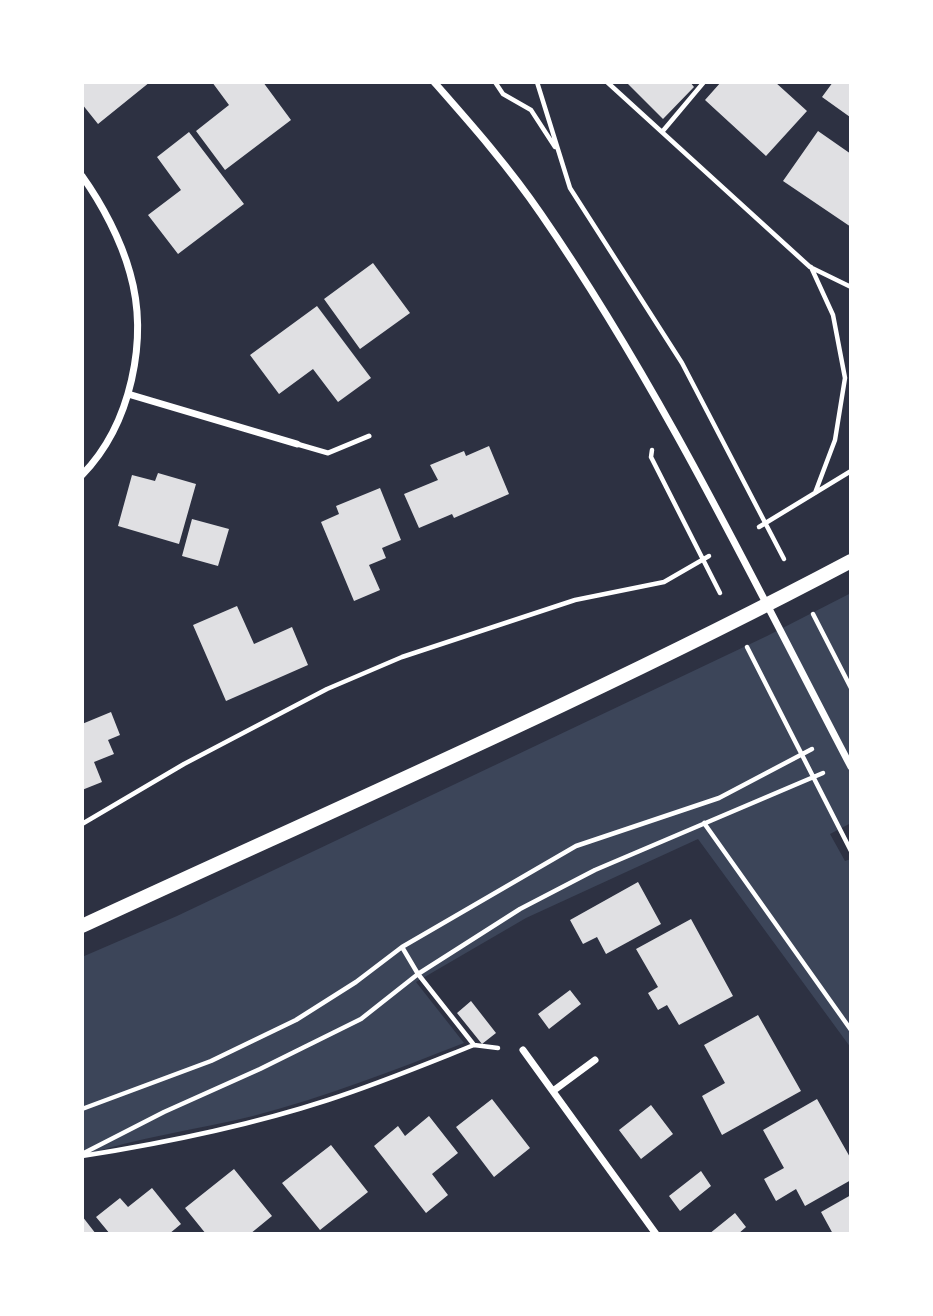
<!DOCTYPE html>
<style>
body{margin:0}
#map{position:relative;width:933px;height:1316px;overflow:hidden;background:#2d3142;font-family:"Archivo Narrow",sans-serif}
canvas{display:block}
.frame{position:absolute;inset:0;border:84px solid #fff;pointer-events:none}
</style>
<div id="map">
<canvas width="933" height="1316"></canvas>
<div class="frame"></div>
</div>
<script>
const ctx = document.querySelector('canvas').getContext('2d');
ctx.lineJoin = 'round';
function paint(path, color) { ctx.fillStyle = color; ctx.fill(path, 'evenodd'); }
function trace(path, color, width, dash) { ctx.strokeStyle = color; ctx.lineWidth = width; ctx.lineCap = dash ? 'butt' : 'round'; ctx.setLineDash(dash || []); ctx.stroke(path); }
paint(new Path2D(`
 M851,593v230l-21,11 15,27 6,-2v189l-153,-209 -172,79 -110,64 48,61c-69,27 -139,54 -211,73 -57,14 -115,21 -171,40v-199l95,-41 590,-280z`), '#3c4559');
paint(new Path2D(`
 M85,82h65l-52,42 -16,-20v-20z
 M212,82h51l28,38 -66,50 -29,-39 33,-26z
 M626,82h64l4,5 -31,32z
 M721,82h54l32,29 -41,45 -61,-56z
 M833,82h18l-1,35 -28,-20z
 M818,131l33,23v73l-68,-46z
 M189,132l55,72 -66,50 -30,-39 33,-25 -24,-33z
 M373,263l37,50 -50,36 -36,-50z
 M317,306l54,72 -33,24 -25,-33 -34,25 -29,-39z
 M489,446l20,48 -55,24 -2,-4 -33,14 -15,-34 34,-14 -8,-15 34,-14 2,5z
 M158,473l38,11 -17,60 -61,-18 14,-51 23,6z
 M380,488l21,52 -19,8 4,10 -17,7 11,25 -26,11 -33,-79 18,-8 -3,-8z
 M192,519l37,10 -11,37 -36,-10z
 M237,606l17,38 38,-17 16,38 -82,36 -33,-76z
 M111,712l9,23 -12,5 6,14 -20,8 8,20 -20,8v-66z
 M638,882l23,42 -55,30 -9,-17 -14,7 -13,-24z
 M691,919l42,77 -54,29 -12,-20 -9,5 -10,-17 10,-6 -22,-38z
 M570,990l11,14 -32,25 -11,-15z
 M471,1001l25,32 -14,11 -25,-31z
 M758,1015l43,76 -79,44 -20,-39 23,-13 -21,-38z
 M492,1099l38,49 -36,29 -38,-50z
 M817,1099l34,60v21l-46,26 -9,-17 -20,12 -12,-22 20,-11 -21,-38z
 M651,1105l22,29 -32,25 -22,-29z
 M429,1116l29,37 -26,21 16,21 -22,18 -52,-67 24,-20 7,10z
 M331,1145l37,47 -48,38 -38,-47z
 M234,1169l38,47 -22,18h-44l-21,-26z
 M701,1171l10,15 -31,25 -11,-15z
 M152,1188l29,36 -12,10h-59l-14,-17 24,-19 8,9z
 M851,1195v39h-18l-12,-22z
 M735,1213l11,14 -8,7h-29z
 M82,1216l14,18h-14z`), '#e0e0e3');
trace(new Path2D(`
 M495,82l8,12 28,16 24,37
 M537,82l33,106 112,175 102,196
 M607,82l203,185 41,20
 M662,132l42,-50
 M811,267l22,48 12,63 -10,62 -20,53
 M652,450l-1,7 69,136
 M759,527l92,-56
 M813,614l38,74
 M747,647l104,204
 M704,823l147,207
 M82,824l102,-60 143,-75 75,-32 173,-57 89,-18 45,-26
 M402,947l16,27 56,71
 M82,1109l129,-48 85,-41 60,-38 46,-35 174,-101 143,-48 93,-49
 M82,1154l82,-42 96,-43 101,-50 57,-45 102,-65 75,-39 228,-97
 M82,1156c83,-13 166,-30 246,-56 50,-16 98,-36 146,-55l24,3`), '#fff', 4.5);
trace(new Path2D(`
 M297,444l31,9 41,-17`), '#fff', 5);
trace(new Path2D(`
 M434,82c37,42 75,85 107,132 120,174 212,366 310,553
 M82,176c20,28 39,64 48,97 19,66 1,152 -48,202
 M128,394l169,50
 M523,1050l133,184
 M553,1091l42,-31`), '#fff', 7);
trace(new Path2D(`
 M82,926c257,-119 518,-232 769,-365`), '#fff', 14);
</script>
